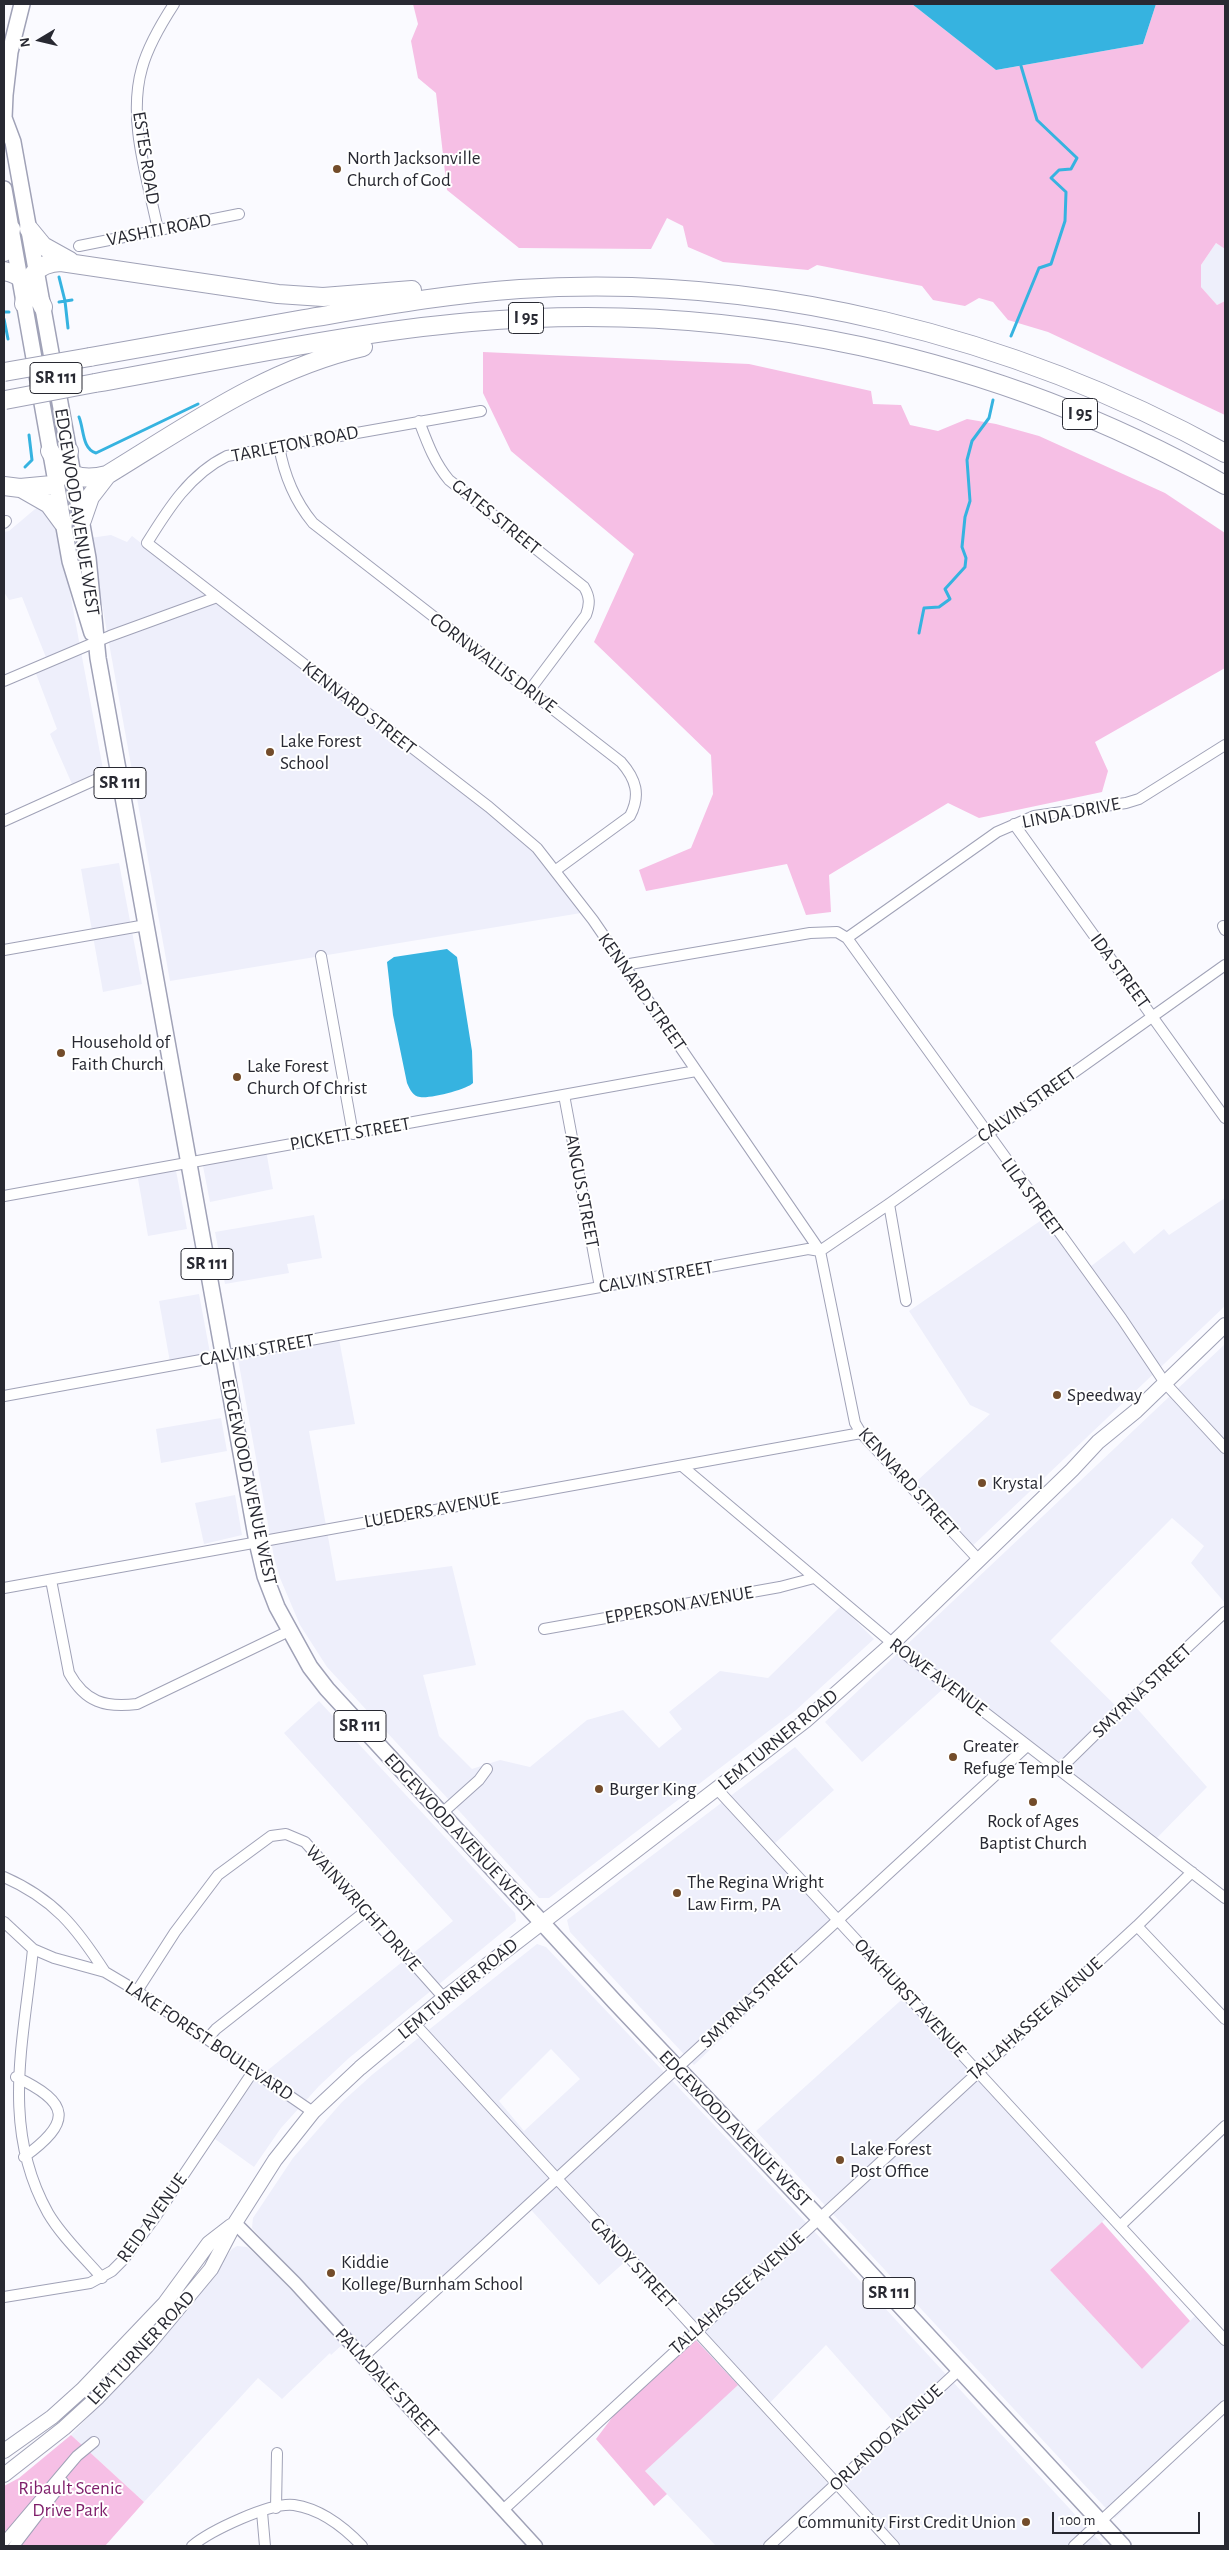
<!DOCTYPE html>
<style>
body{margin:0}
#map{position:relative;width:1229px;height:2550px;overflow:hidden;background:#fafaff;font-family:"Alegreya Sans",sans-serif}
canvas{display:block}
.frame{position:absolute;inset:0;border:5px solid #282932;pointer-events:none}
.north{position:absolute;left:15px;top:15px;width:50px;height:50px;-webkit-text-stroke:4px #fff;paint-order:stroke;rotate:261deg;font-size:14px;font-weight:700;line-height:20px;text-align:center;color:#282932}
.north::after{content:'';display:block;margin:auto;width:18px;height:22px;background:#282932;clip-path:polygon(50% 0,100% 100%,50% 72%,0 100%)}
.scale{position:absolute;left:1052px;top:2512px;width:148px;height:22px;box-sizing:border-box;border:2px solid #282932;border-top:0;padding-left:6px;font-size:15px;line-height:18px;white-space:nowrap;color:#282932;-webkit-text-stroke:4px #fff;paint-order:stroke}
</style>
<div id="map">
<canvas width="1229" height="2550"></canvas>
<div class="frame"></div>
<div class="north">N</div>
<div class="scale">100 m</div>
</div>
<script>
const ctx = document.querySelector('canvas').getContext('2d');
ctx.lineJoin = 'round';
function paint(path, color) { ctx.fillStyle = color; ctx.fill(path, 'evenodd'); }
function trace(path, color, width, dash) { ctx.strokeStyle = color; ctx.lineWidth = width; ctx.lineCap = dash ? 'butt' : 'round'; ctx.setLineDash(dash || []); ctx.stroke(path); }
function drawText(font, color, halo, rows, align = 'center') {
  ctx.font = font + ' "Alegreya Sans",sans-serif'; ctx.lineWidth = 4; ctx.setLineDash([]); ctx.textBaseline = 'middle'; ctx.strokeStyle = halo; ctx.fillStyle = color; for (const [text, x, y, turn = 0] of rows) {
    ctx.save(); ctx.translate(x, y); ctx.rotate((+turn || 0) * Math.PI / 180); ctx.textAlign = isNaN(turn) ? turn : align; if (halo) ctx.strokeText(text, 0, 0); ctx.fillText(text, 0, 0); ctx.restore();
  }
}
paint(new Path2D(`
 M1216,243l9,6v52l-8,4 -16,-18v-22z
 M41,504l17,25 45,240 -31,15 -22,-50 7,-5 -22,-58 14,-6 -27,-68 -13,3 -5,-8v-60l5,-1z
 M111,535l16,7 5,-6 373,289 29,27 47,61 -411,68 -80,-443z
 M119,863l23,121 -39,8 -22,-123z
 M265,1145l8,44 -63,13 -9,-46z
 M174,1160l13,69 -39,7 -12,-69z
 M1225,1198v108l-260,247 -58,-63 83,-76 -20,-9 -61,-94 134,-92 39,54 42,-32 10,13 30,-25 5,6z
 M314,1215l8,43 -35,6 2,9 -64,11 -10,-52z
 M199,1294l11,59 -40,9 -11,-61z
 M339,1339l16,85 -46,7 27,150 116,-15 24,99 -53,10 16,61 33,33 28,-9 30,7 57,-47 36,-10 36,38 23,-19 -13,-17 51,-41 48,7 73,-72 33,33 -79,72 -246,187h-10l-212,-231 -27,-42 -20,-47 -6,-21 -36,-198z
 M1225,1344v259l-34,-40 13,-17 -32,-28 -122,123 74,73 10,-9 73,82 -57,58 -206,-157 -82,74 -37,-40z
 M221,1418l6,33 -66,12 -5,-34z
 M235,1495l7,40 -38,9 -9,-41z
 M319,1701l196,212 1,8 -167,137 -30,28 -38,42 -27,39 -39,-28 38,-57 200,-161 -169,-188z
 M795,1747l39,43 -60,54 70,77 -150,144 -124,-133 -3,-12z
 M537,1944l9,3 268,284 290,315h-204l-57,-61 58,-55 -75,-85 -64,66 67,74 -66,61h-47l-71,-75 49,-133 -67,-78 -28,25 -75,-83 -161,148 -111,-122 1,-10 40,-60 49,-56 31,-28zM551,2049l29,30 -56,52 -25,-30z
 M909,1993l204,219 -63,58 92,99 61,-61 22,24v81l-110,105 -359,-387z
 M237,2246l10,1 18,16 78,81 -12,11 -1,-2 -48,46 -24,-21 -114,124 -73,-67 115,-123 46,-63z`), '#eeeffb');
paint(new Path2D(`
 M413,4h499l84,66 147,-26 13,-40h69v245l-9,-6 -15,22v22l16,18 8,-4v114l-177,-83 -40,-12 -15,-18 -14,-4 -14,8 -32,-6 -11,-14 -105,-21 -9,5 -85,-8 -35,-15 -5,-21 -16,-8 -16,31 -132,-1 -72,-58 -11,-97 -18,-15 -7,-37 7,-17z
 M483,352l266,12 122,27 2,13 28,1 9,20 28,6 29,-12 29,5 43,12 126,57 60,40v135l-130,74 13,29 -6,21 -123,26 -31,-15 -119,72 2,37 -25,3 -19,-51 -141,27 -7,-21 52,-22 22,-54 -2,-39 -117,-113 40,-88 -123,-103 -28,-58z
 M1102,2222l88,99 -48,48 -92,-99z
 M694,2338l44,47 -93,86 22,23 -13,12 -58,-67 24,-32z
 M71,2435l73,67 -39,44h-101v-60l15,-8z`), '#f6bfe5');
paint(new Path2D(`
 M912,4h244l-13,40 -147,26z
 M447,949l10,8 15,94 1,32c-5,6 -43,16 -53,14 -7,-1 -10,-7 -13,-14l-14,-68 -6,-53 7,-5z`), '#36b3e0');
trace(new Path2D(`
 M59,277l6,24 3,27
 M59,302l13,-2
 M4,312h5
 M4,319l4,20
 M1011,336l28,-68 12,-4 14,-43 1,-29 -15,-14 8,-8 12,-1 6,-11 -40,-38 -16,-54
 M79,417c5,12 3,32 17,36l102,-49
 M25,467l7,-7 -3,-25
 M919,633l5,-25 15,-1 11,-8 -5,-10 20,-22 1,-9 -4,-11 3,-30 5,-16 -3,-41 5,-19 17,-23 4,-18`), '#36b3e0', 3);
const minor = new Path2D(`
 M158,230c-10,-50 -31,-110 -16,-162 6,-22 19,-44 32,-64
 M79,246l160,-32
 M481,411l-254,45c-37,18 -59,53 -80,87l342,264 48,41 56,72 227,331 35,172 6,10 117,126
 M419,421c8,21 15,41 30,59l135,107c6,10 6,17 2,28l-57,76
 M279,446c5,29 15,54 34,77l308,239c15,17 20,33 9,54l-74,54
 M4,523l2,-2
 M4,681l106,-45 107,-39
 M4,821l113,-51
 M1014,824l211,294
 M1223,926l2,4
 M847,938l150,-106 37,-16 92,-13 13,-4 86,-54
 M4,950l142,-25
 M321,956l32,178
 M624,965l186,-32 27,-1 10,6 275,381 43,64 60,65
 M564,1095l36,192
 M4,1196l692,-125
 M889,1204l17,97
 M4,1396l804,-147 12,2 69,-47 336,-239
 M682,1466l228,192 51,36 264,204
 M51,1580l18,93c16,29 36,35 68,31l152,-73
 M4,1588l857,-155
 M544,1629l236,-42 34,-9
 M1059,1770l57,-56 109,-102
 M717,1789l508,551
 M441,1814l38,-34 8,-11
 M4,1877c50,22 72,50 101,95
 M4,1922l29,27 21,9 51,14 32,19 176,121
 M1137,1926l88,93
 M33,1949c-9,92 -33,178 15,264 14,24 36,44 54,65
 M137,1991l38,-59 43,-57 53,-39 15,-2 19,8 139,156
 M414,2023l480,523
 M208,2038l8,-9 150,-118
 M16,2077c55,26 56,45 8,80
 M1120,2226l105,-100
 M4,2297l86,-14 22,-12 12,-12 30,-40 100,-149
 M363,2357l664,-611
 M276,2508l1,-55
 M503,2510l634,-584 55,-54
 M262,2512l3,34
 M4,2542l73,-86 17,-14
 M14,2546l49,-64
 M192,2546c18,-15 78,-44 102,-41 27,4 50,22 68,41
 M769,2546l190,-176
 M1074,2546l151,-140`);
const tertiary = new Path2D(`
 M235,2223l60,60 241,263`);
const secondary = new Path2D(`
 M4,2451l48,-34 30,-27 83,-87 44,-60 22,-17
 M4,2475l60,-47 34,-31 49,-51 64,-77 24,-46 40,-63 38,-48 47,-44 84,-70 361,-277 87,-77 180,-174 26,-28 38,-31 89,-86`);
const primary = new Path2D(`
 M22,4l-12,48 -5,43 -1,23 9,24 75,416 10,100 159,884 8,34 12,31 33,60 17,22 288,313 204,216 304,328
 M4,189l66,372 22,72`);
const motorway = new Path2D(`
 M29,229l14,17 27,15
 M4,252l7,-23
 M4,271c21,4 31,18 39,36
 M24,304c3,-25 10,-41 37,-42l217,32 45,3 89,-7
 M90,357c72,-13 143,-25 214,-38 72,-12 143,-25 216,-30 243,-16 493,47 705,164
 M95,383c125,-22 250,-50 376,-61 262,-23 525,33 754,163
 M50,451c13,24 30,31 57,24 82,-50 160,-106 256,-128
 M4,486l16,2 32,-3 13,-14 4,-20
 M21,488l28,16 14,19
 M82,520l8,-23 17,-22`);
trace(minor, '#a0a2b7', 12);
trace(tertiary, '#a0a2b7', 15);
trace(secondary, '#a0a2b7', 16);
trace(primary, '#a0a2b7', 18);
trace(motorway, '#a0a2b7', 20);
trace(minor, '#fff', 10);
trace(tertiary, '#fff', 12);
trace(secondary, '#fff', 14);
trace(primary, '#fff', 15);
trace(motorway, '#fff', 18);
const motorwayBridge = new Path2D(`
 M4,372l86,-15
 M5,400l90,-17`);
trace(motorwayBridge, '#a0a2b7', 20, []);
trace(motorwayBridge, '#fff', 18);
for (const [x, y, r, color] of [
 [337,169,5,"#734c2a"],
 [270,752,5,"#734c2a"],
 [61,1053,5,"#734c2a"],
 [237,1077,5,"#734c2a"],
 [1057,1395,5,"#734c2a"],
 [982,1483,5,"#734c2a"],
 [953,1757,5,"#734c2a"],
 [599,1789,5,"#734c2a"],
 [1033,1802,5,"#734c2a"],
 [677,1893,5,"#734c2a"],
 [840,2160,5,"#734c2a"],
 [331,2273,5,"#734c2a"],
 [1026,2522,5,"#734c2a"]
]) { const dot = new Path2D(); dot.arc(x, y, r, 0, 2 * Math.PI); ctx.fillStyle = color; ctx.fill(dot); trace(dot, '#fff', 2); }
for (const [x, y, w] of [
 [526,318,35],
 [56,378,52],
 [1080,414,35],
 [120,783,52],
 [207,1264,52],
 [360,1726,52],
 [889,2293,52]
]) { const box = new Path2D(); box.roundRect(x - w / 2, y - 15.5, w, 31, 4); ctx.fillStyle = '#fff'; ctx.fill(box); trace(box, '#282932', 1); }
drawText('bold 18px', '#282932', null, [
 ["I 95",526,318],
 ["SR 111",56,378],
 ["I 95",1080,414],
 ["SR 111",120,783],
 ["SR 111",207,1264],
 ["SR 111",360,1726],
 ["SR 111",889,2293]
]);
drawText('19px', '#282932', '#fff', [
 ["ESTES ROAD",146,158,81],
 ["VASHTI ROAD",159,230,-11],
 ["TARLETON ROAD",295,444,-11],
 ["EDGEWOOD AVENUE WEST",77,512,81],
 ["GATES STREET",496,517,39],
 ["CORNWALLIS DRIVE",493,663,37],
 ["KENNARD STREET",359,708,38],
 ["LINDA DRIVE",1071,813,-11],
 ["IDA STREET",1120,971,54],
 ["KENNARD STREET",642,992,55],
 ["CALVIN STREET",1027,1105,-35],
 ["PICKETT STREET",350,1134,-10],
 ["ANGUS STREET",582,1191,79],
 ["LILA STREET",1032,1197,54],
 ["CALVIN STREET",656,1277,-10],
 ["CALVIN STREET",257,1350,-10],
 ["EDGEWOOD AVENUE WEST",249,1482,78],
 ["KENNARD STREET",908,1482,48],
 ["LUEDERS AVENUE",432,1510,-10],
 ["EPPERSON AVENUE",679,1605,-10],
 ["ROWE AVENUE",938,1677,37],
 ["SMYRNA STREET",1142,1691,-43],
 ["LEM TURNER ROAD",778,1740,-39],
 ["EDGEWOOD AVENUE WEST",459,1833,47],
 ["WAINWRIGHT DRIVE",363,1908,48],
 ["LEM TURNER ROAD",458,1989,-39],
 ["OAKHURST AVENUE",910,1998,47],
 ["SMYRNA STREET",750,2001,-43],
 ["TALLAHASSEE AVENUE",1035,2019,-42],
 ["LAKE FOREST BOULEVARD",209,2041,34],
 ["EDGEWOOD AVENUE WEST",735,2129,46],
 ["REID AVENUE",152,2218,-54],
 ["GANDY STREET",633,2263,47],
 ["TALLAHASSEE AVENUE",737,2293,-42],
 ["LEM TURNER ROAD",141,2348,-47],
 ["PALMDALE STREET",387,2383,47],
 ["ORLANDO AVENUE",886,2438,-43]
]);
drawText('19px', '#282932', '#fff', [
 ["North Jacksonville",347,158],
 ["Church of God",347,180],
 ["Lake Forest",280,741],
 ["School",280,763],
 ["Household of",71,1042],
 ["Faith Church",71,1064],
 ["Lake Forest",247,1066],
 ["Church Of Christ",247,1088],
 ["Speedway",1067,1395],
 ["Krystal",992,1483],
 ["Greater",963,1746],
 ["Refuge Temple",963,1768],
 ["Burger King",609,1789],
 ["Rock of Ages",1033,1821,"center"],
 ["Baptist Church",1033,1843,"center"],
 ["The Regina Wright",687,1882],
 ["Law Firm, PA",687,1904],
 ["Lake Forest",850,2149],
 ["Post Office",850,2171],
 ["Kiddie",341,2262],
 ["Kollege/Burnham School",341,2284],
 ["Community First Credit Union",1016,2522,"right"]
], 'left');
drawText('19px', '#7e1e6a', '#fff', [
 ["Ribault Scenic",70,2488],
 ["Drive Park",70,2510]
]);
</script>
